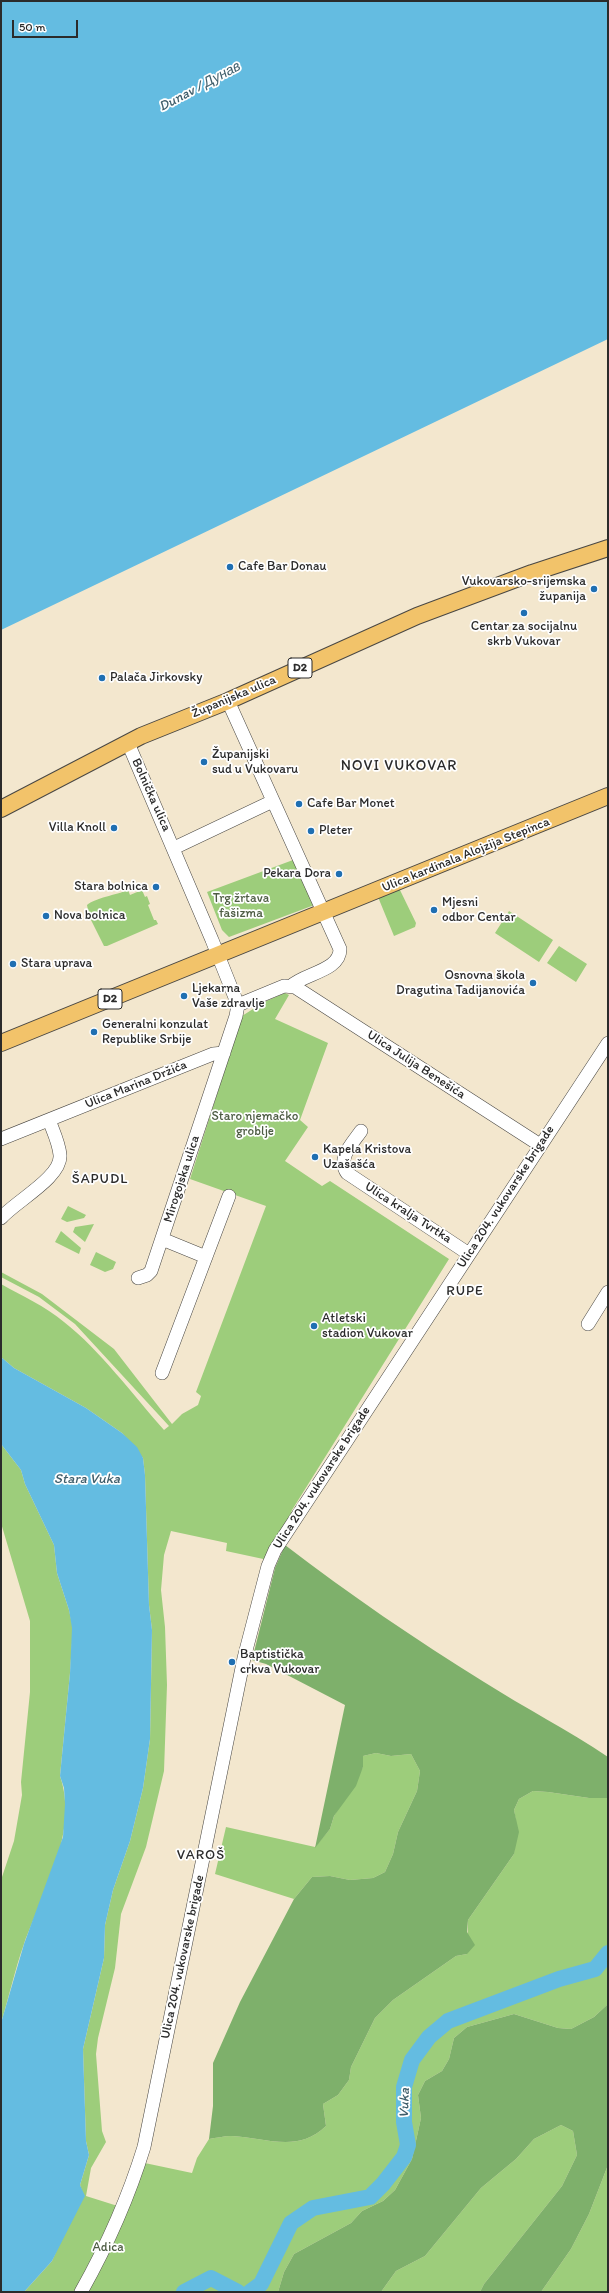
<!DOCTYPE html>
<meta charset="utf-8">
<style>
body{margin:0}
#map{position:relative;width:609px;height:2293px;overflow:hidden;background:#f3e7ce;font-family:Itim,sans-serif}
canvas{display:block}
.frame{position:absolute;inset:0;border:2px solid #2b2b2b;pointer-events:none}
.scale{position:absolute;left:12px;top:20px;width:66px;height:18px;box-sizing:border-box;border:2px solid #2b2b2b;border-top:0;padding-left:5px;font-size:12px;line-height:14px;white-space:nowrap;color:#2b2b2b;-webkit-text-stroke:3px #fff;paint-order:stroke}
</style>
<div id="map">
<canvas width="609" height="2293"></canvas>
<div class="frame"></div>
<div class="scale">50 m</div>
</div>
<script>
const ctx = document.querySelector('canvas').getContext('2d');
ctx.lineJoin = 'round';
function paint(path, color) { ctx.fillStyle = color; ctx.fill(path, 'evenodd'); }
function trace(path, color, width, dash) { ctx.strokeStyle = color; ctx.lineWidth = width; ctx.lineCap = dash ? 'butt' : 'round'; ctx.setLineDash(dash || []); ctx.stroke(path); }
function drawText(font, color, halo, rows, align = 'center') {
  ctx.font = font + ' Itim,sans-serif'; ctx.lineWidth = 3.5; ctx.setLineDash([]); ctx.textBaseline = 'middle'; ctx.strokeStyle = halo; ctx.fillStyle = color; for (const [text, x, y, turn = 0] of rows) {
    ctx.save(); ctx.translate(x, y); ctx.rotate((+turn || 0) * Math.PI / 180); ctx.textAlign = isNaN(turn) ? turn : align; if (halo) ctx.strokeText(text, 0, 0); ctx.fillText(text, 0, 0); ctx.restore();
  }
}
paint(new Path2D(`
 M293,860l24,44 -88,33 -7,-7 -15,-38z
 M399,888l17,35 -1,4 -21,9 -16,-39z
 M128,890l2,5 12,-5 3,7 2,-1 3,8 -2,1 6,15h2l2,4 -51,22h-3l-15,-30 -2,-11c8,-7 29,-10 41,-15z
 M509,911l44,29 -14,22 -44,-29z
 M559,946l28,18 -11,18 -29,-19z
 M285,993l4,2 -14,24 53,24 -28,77 8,7 -23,34 37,25 8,-5 119,78 -157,251 -6,18 -18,32 -42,-9 1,-8 -56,-12 -7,24 -3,35 4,37 2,58 -3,86 -18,76 -25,67 -6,54 -17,70 -2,16 6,77 4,11 -15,26 -5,28 38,12 16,-46 52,11 5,-15 12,-19c7,-1 15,-3 22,-3 34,1 66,18 95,-10l-3,-22 15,-9 11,-15 2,-13 24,-49 18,-18 63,-44 11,-2 1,-34 46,-66 2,-33 -2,-11 5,-11 14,-8 15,1 41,6h19v206l-14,13 -23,12 -13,-1 -44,-14 -47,13 -13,11 -5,21 -7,12 -17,10 -7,14 3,23 -9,41 -17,31 -12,11 -21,10 -11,12 -57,31 -10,18 -6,20h-254l28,-31 30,-70 -2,-6 9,-30 -3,-14 -3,-92 21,-91 1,-33 8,-35 17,-49 13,-53 7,-49 2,-109 -3,-25 -4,-130 -2,-17 -21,-25 -36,-25 -72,-40 -13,-11v-73c21,12 44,22 63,38 36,28 69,73 100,108l5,-4 -94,-102 -36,-27 -38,-20v-5l41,22 72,55 58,75 10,-10 16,-9 3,-9 -5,-4 70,-186 -76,-27 52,-163 22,-14z
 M68,1206l18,9 -2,3 -17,4 -6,-3z
 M94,1224l-9,18 -12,-10 2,-5z
 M61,1231l20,17 -2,6 -24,-12z
 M96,1252l20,10 -3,7 -8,3 -15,-7z
 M1,1444l20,26 4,14 29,61 3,28 12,37 4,18 -3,45 -10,103c19,56 -17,116 -36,168 -9,25 -15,53 -23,79v-143l13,-39 8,-46 -1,-13 9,-90v-71l-29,-98z
 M376,1753l15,3 20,-2 9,17 -3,20 -19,41 -5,22 -8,18 -12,6 -23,2 -20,-4 -18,1 -18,22 -79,-25 11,-47 89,20 15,-18 4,-13 29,-49v-11z
 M561,2125l12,6 4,24 -15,31 -78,98 -4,8h-99l15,-21 29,-15 56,-68 35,-29 18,-20z
 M608,2165v127h-67l30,-43 18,-35z`), '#9dcd7b');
paint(new Path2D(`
 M285,1545c64,49 131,95 199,137 41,26 84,48 124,75v41h-19l-41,-6 -15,-1 -14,8 -5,11 5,22 -5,22 -46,66 -1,12 8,13 -8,9 -11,2 -63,44 -18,18 -24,49 -2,13 -11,15 -15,9 3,22c-29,28 -61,11 -95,10 -7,0 -15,2 -22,3l4,-33v-43l27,-61 54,-103 18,-22 18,-1 20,4 23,-2 12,-6 8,-18 5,-22 19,-41 3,-20 -9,-17 -20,2 -15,-3 -13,3v11l-7,19 -22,30 -4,13 -15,19 30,-143 -79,-41 -14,-4 23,-92z
 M608,2004v161l-19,49 -18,35 -30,43h-61l4,-8 78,-98 15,-31 -4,-24 -12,-6 -27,14 -18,20 -35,29 -56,68 -29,15 -15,21h-103l6,-20 10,-18 57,-31 11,-12 21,-10 12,-11 17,-31 9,-41 -3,-23 7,-14 17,-10 7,-12 5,-21 13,-11 47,-13 44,14 13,1 23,-12z`), '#7eb06b');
paint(new Path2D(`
 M1,1h607v338l-607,291z
 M1,1357l13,11 72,40 36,25 15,14 6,11 2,17 4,130 3,25 -2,109 -7,49 -13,53 -17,49 -8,35 -1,33 -21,91 3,92 3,14 -9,30 5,11 -33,65 -28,31h-23v-269l23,-79 39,-107 2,-33 -1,-16 -4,-12 10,-103 2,-45 -3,-18 -12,-37 -3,-28 -29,-61 -4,-14 -20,-26z`), '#64bce1');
trace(new Path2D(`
 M184,2292l27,-14 27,14
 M250,2292l11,-8 30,-61 22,-15 57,-11 13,-13 21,-27 4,-12 -4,-23v-35l8,-27 17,-23 19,-16 111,-42 36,-10 13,-16`), '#64bce1', 16);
const minor = new Path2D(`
 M228,701l112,248c0,22 -35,24 -49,37
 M128,743l84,197 26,65 46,-19 11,1 245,158
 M174,848l99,-47
 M361,1131c-9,13 -24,27 -14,42l122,81
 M1,1139l212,-85 11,-1
 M1,1218c15,-17 61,-41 59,-63 -1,-12 -7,-24 -11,-35
 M162,1239l44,18
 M138,1278l9,-3 4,-4 85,-255 2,-11
 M588,1324l20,-32
 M162,1373l67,-177
 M81,2292c27,-48 47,-93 63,-145l100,-489 24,-92 7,-16 333,-507`);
const major = new Path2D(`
 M1,809l140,-73 87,-35 189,-85 115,-43 76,-25
 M1,1043l607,-247`);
trace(minor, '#494743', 14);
trace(major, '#494743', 18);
trace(minor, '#fff', 13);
trace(major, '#f2c36a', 16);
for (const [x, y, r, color] of [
 [230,567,4,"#1f6fb2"],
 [594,589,4,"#1f6fb2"],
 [524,613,4,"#1f6fb2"],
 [102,678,4,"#1f6fb2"],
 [204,762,4,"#1f6fb2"],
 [299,804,4,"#1f6fb2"],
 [114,828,4,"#1f6fb2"],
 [311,831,4,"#1f6fb2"],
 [339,874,4,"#1f6fb2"],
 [156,887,4,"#1f6fb2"],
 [434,910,4,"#1f6fb2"],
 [46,916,4,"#1f6fb2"],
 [13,964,4,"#1f6fb2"],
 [533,983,4,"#1f6fb2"],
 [184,996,4,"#1f6fb2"],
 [94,1032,4,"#1f6fb2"],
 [315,1157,4,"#1f6fb2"],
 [314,1326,4,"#1f6fb2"],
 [232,1662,4,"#1f6fb2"]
]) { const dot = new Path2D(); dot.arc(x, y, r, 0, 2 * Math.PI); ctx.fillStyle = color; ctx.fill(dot); trace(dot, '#fff', 1.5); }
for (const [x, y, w] of [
 [300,668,24],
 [110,999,24]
]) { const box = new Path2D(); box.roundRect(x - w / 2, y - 10, w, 20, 3); ctx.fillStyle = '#fff'; ctx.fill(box); trace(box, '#2b2b2b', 1); }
drawText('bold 12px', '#2b2b2b', null, [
 ["D2",300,668],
 ["D2",110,999]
]);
drawText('13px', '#2b2b2b', '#fff', [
 ["Cafe Bar Donau",238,567],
 ["Vukovarsko-srijemska",586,582,"right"],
 ["županija",586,597,"right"],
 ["Centar za socijalnu",524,627,"center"],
 ["skrb Vukovar",524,642,"center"],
 ["Palača Jirkovsky",110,678],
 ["Županijski",212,755],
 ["sud u Vukovaru",212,770],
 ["Cafe Bar Monet",307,804],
 ["Villa Knoll",106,828,"right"],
 ["Pleter",319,831],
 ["Pekara Dora",331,874,"right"],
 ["Stara bolnica",148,887,"right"],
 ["Mjesni",442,903],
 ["odbor Centar",442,918],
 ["Nova bolnica",54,916],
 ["Stara uprava",21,964],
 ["Osnovna škola",525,976,"right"],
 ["Dragutina Tadijanovića",525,991,"right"],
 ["Ljekarna",192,989],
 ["Vaše zdravlje",192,1004],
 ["Generalni konzulat",102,1025],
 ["Republike Srbije",102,1040],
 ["Kapela Kristova",323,1150],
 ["Uzašašća",323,1165],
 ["Atletski",322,1319],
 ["stadion Vukovar",322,1334],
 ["Baptistička",240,1655],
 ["crkva Vukovar",240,1670]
], 'left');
drawText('13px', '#2b2b2b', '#fff', [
 ["Županijska ulica",234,697,-23],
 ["Bolnička ulica",151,795,66],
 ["Ulica kardinala Alojzija Stepinca",466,855,-22],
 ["Ulica Julija Benešića",416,1065,33],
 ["Ulica Marina Držića",136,1085,-22],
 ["Mirogojska ulica",182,1179,-72],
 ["Ulica 204. vukovarske brigade",506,1197,-57],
 ["Ulica kralja Tvrtka",408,1213,33],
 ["Ulica 204. vukovarske brigade",322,1478,-57],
 ["Ulica 204. vukovarske brigade",183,1957,-78]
]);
drawText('13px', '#4d5c43', '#fff', [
 ["Trg žrtava",241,899],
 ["fašizma",241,914],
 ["Staro njemačko",255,1117],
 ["groblje",255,1132],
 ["Adica",108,2248]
]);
drawText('italic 14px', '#3f5e6b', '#fff', [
 ["Dunav / Дунав",200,87,-28],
 ["Stara Vuka",87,1479],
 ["Vuka",405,2103,-88]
]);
ctx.letterSpacing = '1px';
drawText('14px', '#2b2b2b', '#fff', [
 ["ŠAPUDL",100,1179],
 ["RUPE",465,1291],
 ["VAROŠ",201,1855]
]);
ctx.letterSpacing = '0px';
ctx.letterSpacing = '1px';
drawText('15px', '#2b2b2b', '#fff', [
 ["NOVI VUKOVAR",399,766]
]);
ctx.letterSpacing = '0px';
</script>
